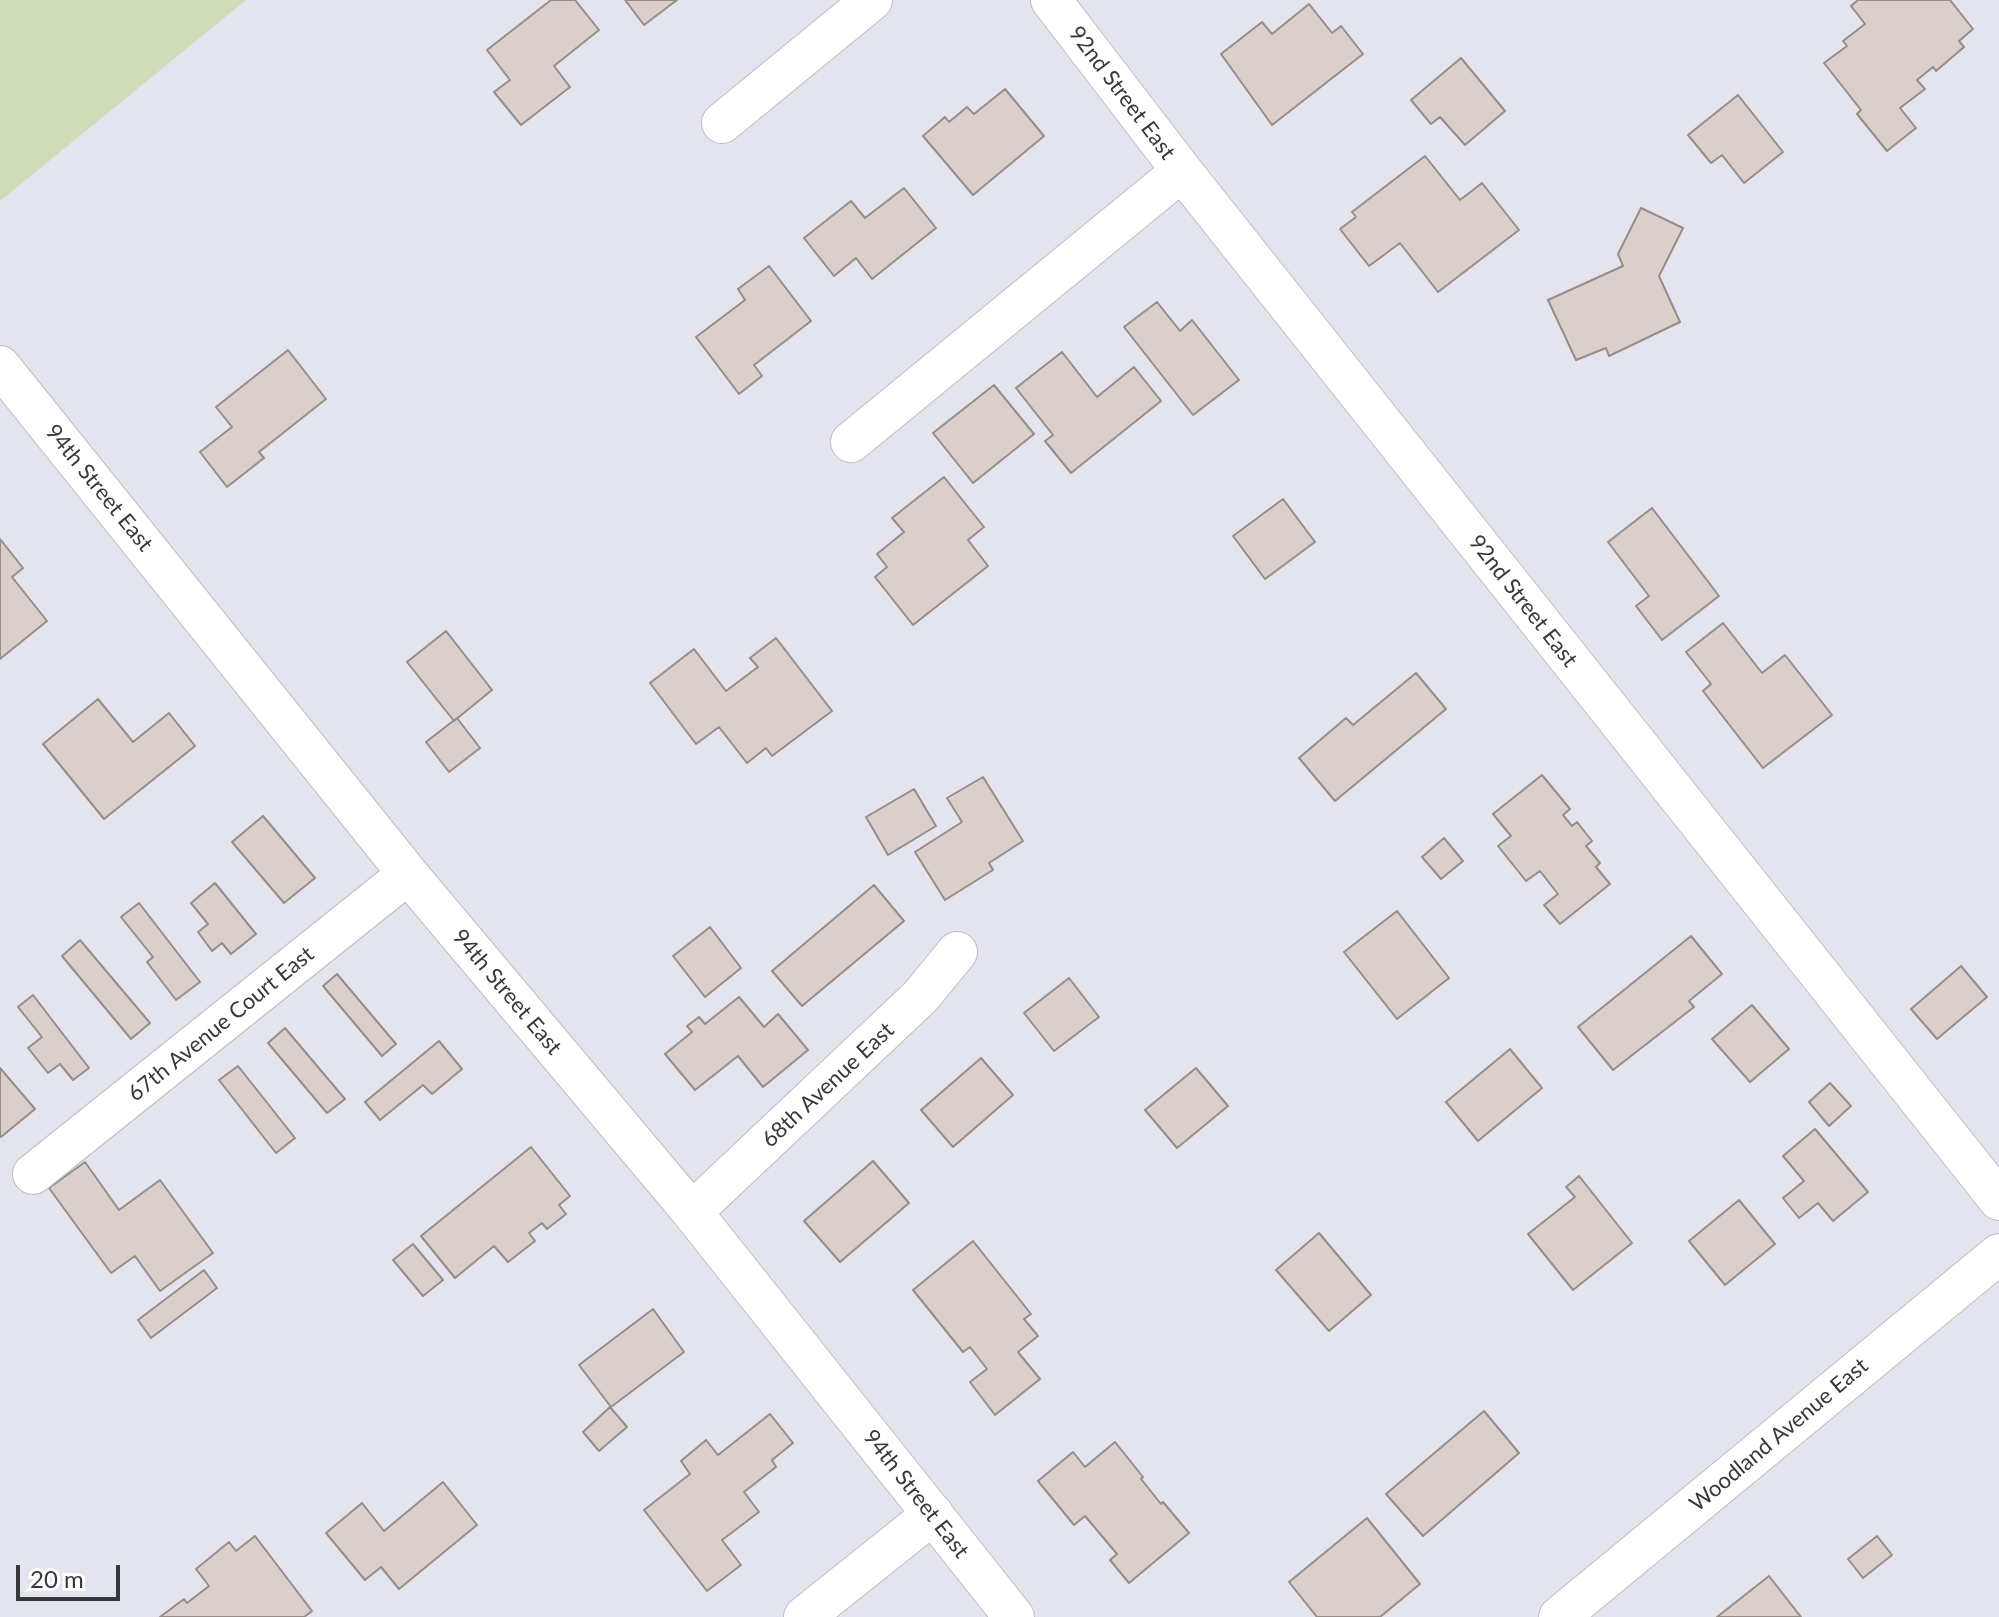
<!DOCTYPE html>
<style>
body{margin:0}
#map{position:relative;width:1999px;height:1617px;overflow:hidden;background:#e4e4ee;font-family:Lato,sans-serif}
canvas{display:block}
.scale{position:absolute;left:16px;top:1565px;width:104px;height:36px;box-sizing:border-box;border:4px solid #37383b;border-top:0;padding-left:10px;font-size:24px;line-height:28px;white-space:nowrap;color:#37383b;-webkit-text-stroke:6px #fff;paint-order:stroke}
</style>
<div id="map">
<canvas width="1999" height="1617"></canvas>
<div class="scale">20 m</div>
</div>
<script>
const ctx = document.querySelector('canvas').getContext('2d');
ctx.lineJoin = 'round';
function paint(path, color) { ctx.fillStyle = color; ctx.fill(path, 'evenodd'); }
function trace(path, color, width, dash) { ctx.strokeStyle = color; ctx.lineWidth = width; ctx.lineCap = dash ? 'butt' : 'round'; ctx.setLineDash(dash || []); ctx.stroke(path); }
function drawText(font, color, halo, rows, align = 'center') {
  ctx.font = font + ' Lato,sans-serif'; ctx.lineWidth = 6; ctx.setLineDash([]); ctx.textBaseline = 'middle'; ctx.strokeStyle = halo; ctx.fillStyle = color; for (const [text, x, y, turn = 0] of rows) {
    ctx.save(); ctx.translate(x, y); ctx.rotate((+turn || 0) * Math.PI / 180); ctx.textAlign = isNaN(turn) ? turn : align; if (halo) ctx.strokeText(text, 0, 0); ctx.fillText(text, 0, 0); ctx.restore();
  }
}
paint(new Path2D(`
 M0,0h246l-246,201z`), '#d0dbb7');
const building = new Path2D(`
 M551,0h24l24,30 -45,36 16,21 -49,38 -27,-33 16,-12 -23,-30z
 M625,0h52l-33,25z
 M1858,0h92l23,29 -14,12 5,6 -28,24 -3,-4 -16,13 8,9 -25,19 16,20 -29,23 -30,-37 4,-4 -37,-47 23,-17 -4,-5 22,-17 -14,-18z
 M1309,4l23,29 9,-7 22,28 -91,71 -51,-71 41,-32 10,12z
 M1461,58l44,53 -40,34 -25,-28 -9,7 -20,-24z
 M1005,89l39,47 -71,59 -50,-59 22,-19 4,5 18,-15 7,7z
 M1738,95l45,57 -39,31 -22,-28 -11,8 -23,-28z
 M1425,156l35,44 22,-17 37,47 -81,62 -38,-49 -31,23 -29,-37 16,-12 -4,-5z
 M904,188l32,40 -64,51 -16,-21 -22,18 -30,-38 47,-37 14,17z
 M1641,208l42,20 -24,48 21,46 -71,34 -3,-8 -30,12 -28,-60 75,-34 -5,-12z
 M769,266l42,55 -57,44 8,11 -23,18 -43,-57 49,-37 -7,-11z
 M1157,302l23,29 12,-11 47,60 -46,35 -69,-88z
 M288,350l38,49 -67,53 5,6 -37,29 -27,-35 32,-25 -16,-20z
 M1062,352l35,45 37,-30 27,34 -90,72 -26,-32 8,-6 -37,-47z
 M994,385l40,49 -61,49 -40,-50z
 M944,477l40,50 -16,13 20,26 -75,59 -38,-48 12,-10 -10,-13 27,-22 -12,-14z
 M1283,499l32,43 -50,37 -32,-43z
 M1652,508l67,88 -57,44 -26,-34 13,-10 -41,-54z
 M0,539l23,29 -11,9 35,44 -47,38z
 M1723,623l39,50 23,-18 47,60 -69,53 -60,-77 8,-7 -25,-32z
 M446,631l46,59 -38,31 -47,-59z
 M776,638l56,73 -60,45 -6,-8 -19,15 -28,-36 -23,17 -46,-61 44,-34 32,42 32,-24 -8,-9z
 M1416,673l30,36 -111,92 -36,-43 47,-40 7,7z
 M98,699l35,43 36,-29 26,33 -91,73 -61,-75z
 M457,718l23,30 -31,24 -23,-30z
 M1542,775l28,34 -7,6 9,11 5,-4 15,19 -6,5 14,17 -4,4 14,17 -50,40 -16,-19 14,-11 -18,-23 -14,10 -28,-35 13,-10 -18,-22z
 M983,777l40,64 -34,22 4,7 -48,30 -30,-48 47,-30 -15,-24z
 M914,789l22,37 -48,29 -22,-38z
 M263,816l52,62 -31,25 -52,-61z
 M1444,838l19,23 -22,18 -19,-22z
 M215,883l41,51 -25,20 -9,-11 -10,8 -14,-19 10,-8 -17,-21z
 M874,885l30,36 -102,85 -30,-35z
 M139,903l61,79 -24,18 -29,-38 6,-5 -32,-40z
 M1397,911l52,67 -52,41 -53,-67z
 M710,927l31,41 -36,29 -32,-41z
 M1691,936l31,38 -33,27 5,6 -81,63 -35,-43z
 M80,940l70,83 -19,16 -69,-83z
 M1961,966l26,31 -50,42 -26,-30z
 M337,974l59,70 -14,12 -59,-70z
 M1069,978l30,39 -45,34 -30,-38z
 M33,995l56,73 -16,12 -13,-16 -12,9 -20,-25 14,-11 -24,-30z
 M739,997l25,30 14,-13 30,36 -45,37 -25,-31 -43,34 -30,-36 27,-22 -5,-6 12,-9 6,7z
 M1752,1005l37,44 -39,33 -38,-43z
 M285,1028l60,71 -18,14 -59,-70z
 M439,1041l23,28 -30,25 -9,-9 -43,35 -15,-18z
 M1510,1049l32,39 -64,53 -32,-39z
 M981,1058l32,37 -60,52 -32,-37z
 M238,1066l57,72 -19,15 -57,-73z
 M0,1068l35,41 -34,28 -1,-1z
 M1196,1068l32,38 -51,42 -32,-38z
 M1830,1083l21,23 -22,20 -20,-24z
 M1815,1129l53,63 -35,29 -15,-18 -19,15 -16,-20 21,-17 -21,-25z
 M531,1147l39,49 -11,9 7,9 -19,15 -5,-6 -13,10 6,8 -27,21 -14,-16 -39,32 -34,-42z
 M873,1161l36,42 -69,59 -36,-41z
 M85,1162l34,48 41,-30 53,73 -53,38 -25,-35 -24,17 -62,-85z
 M1579,1176l53,67 -59,47 -45,-56 47,-37 -9,-10z
 M1739,1200l36,44 -50,41 -36,-44z
 M1319,1233l52,62 -42,36 -53,-61z
 M973,1241l58,73 -7,5 14,17 -20,16 22,27 -45,36 -25,-33 17,-13 -17,-22 -7,5 -50,-62z
 M413,1244l30,36 -20,16 -30,-36z
 M204,1270l13,18 -66,50 -13,-18z
 M653,1309l31,43 -73,55 -32,-42z
 M610,1407l17,20 -28,24 -16,-19z
 M1484,1411l35,42 -96,83 -37,-42z
 M770,1414l23,29 -21,17 4,7 -32,25 15,20 -37,28 19,25 -34,26 -63,-81 46,-36 -9,-13 25,-21 12,15z
 M1115,1442l28,35 -2,2 20,25 2,-2 26,31 -60,50 -19,-23 7,-6 -32,-38 -11,9 -36,-44 35,-29 12,15z
 M443,1482l34,43 -78,64 -18,-22 -16,13 -39,-47 36,-30 22,28z
 M1367,1518l53,66 -40,33h-63l-28,-35z
 M255,1536l57,75 -8,6h-144l24,-18 3,4 22,-17 -13,-17 33,-27 7,9z
 M1877,1536l15,19 -29,23 -15,-19z
 M1769,1576l32,41h-84z`);
paint(building, '#dacfcb');
trace(building, '#968c88', 2);
const minor = new Path2D(`
 M1051,0l131,171 817,1029
 M722,123l150,-123
 M0,366l408,508 284,338 322,405
 M851,442l331,-271
 M33,1174l375,-300
 M692,1212l229,-216 36,-44
 M804,1617l129,-103
 M1559,1617l440,-363`);
trace(minor, '#bcbdc6', 42);
trace(minor, '#fff', 40);
drawText('22px', '#37383b', '#fff', [
 ["92nd Street East",1122,93,53],
 ["94th Street East",99,488,51],
 ["92nd Street East",1523,601,52],
 ["94th Street East",507,992,50],
 ["67th Avenue Court East",221,1024,-39],
 ["68th Avenue East",828,1085,-43],
 ["Woodland Avenue East",1779,1435,-40],
 ["94th Street East",916,1494,52]
]);
</script>
